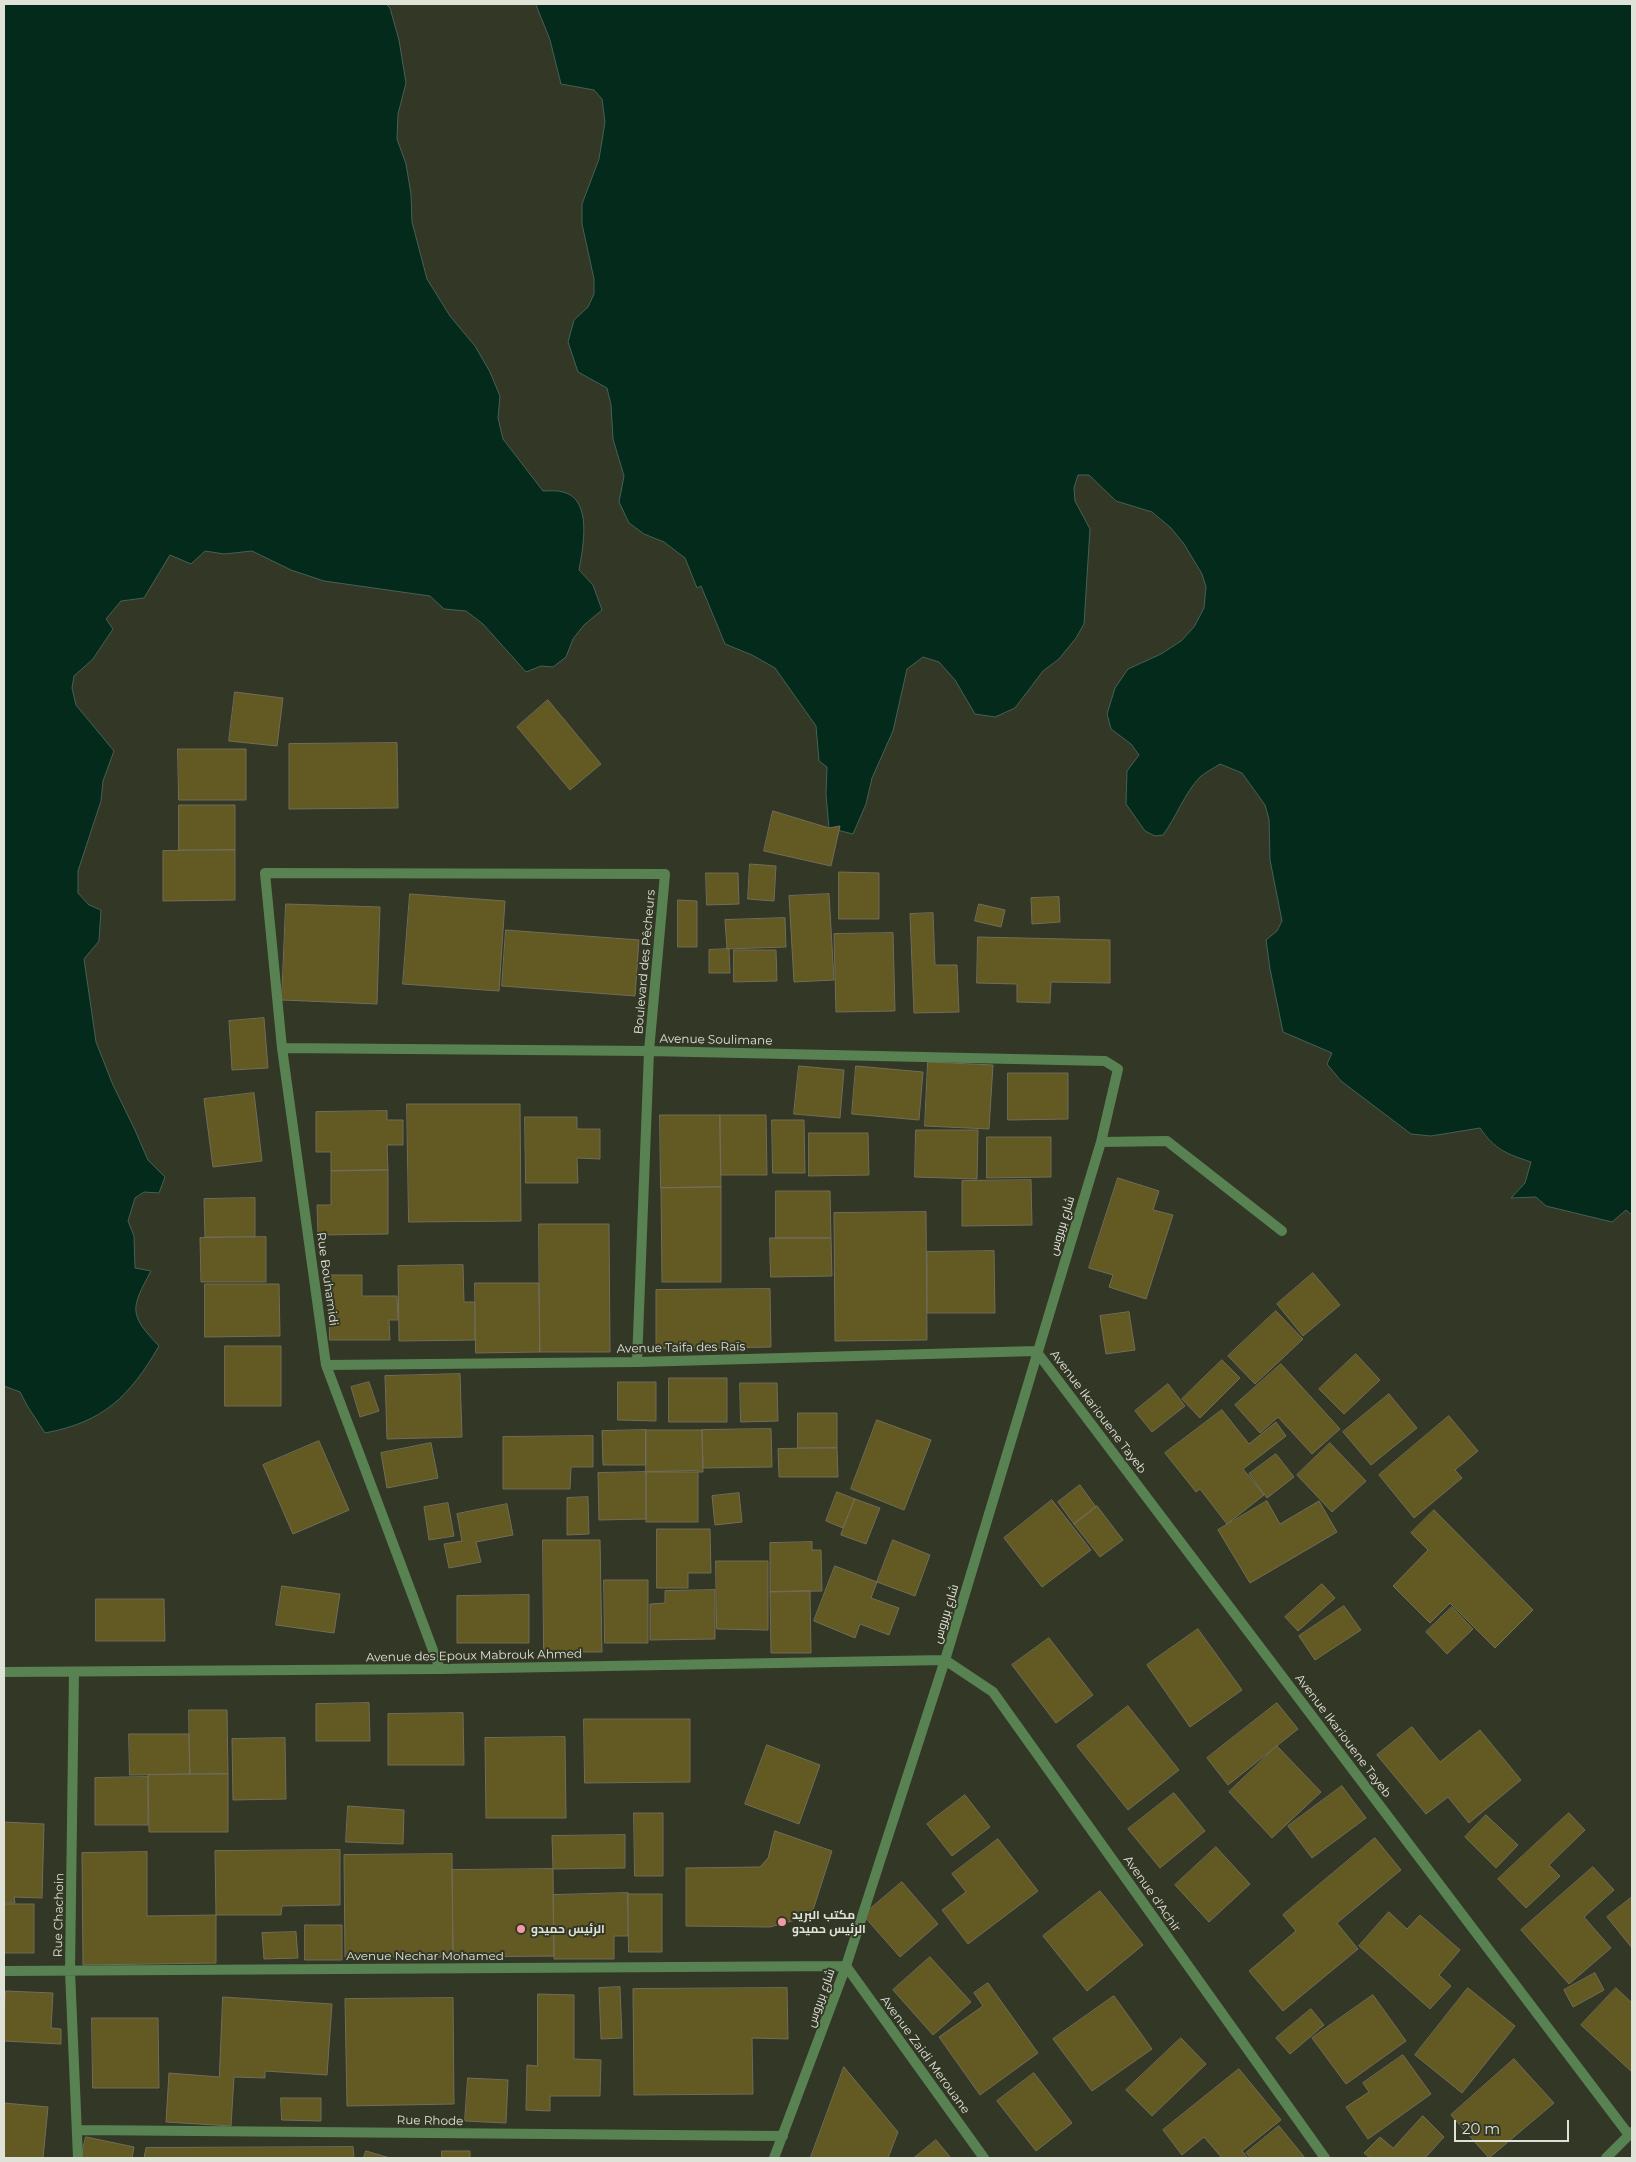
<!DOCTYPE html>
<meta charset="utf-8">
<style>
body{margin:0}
#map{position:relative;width:1636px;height:2162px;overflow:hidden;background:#333725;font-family:Montserrat,sans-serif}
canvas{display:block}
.frame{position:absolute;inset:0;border:5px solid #dfe2d7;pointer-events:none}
.scale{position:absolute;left:1454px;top:2120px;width:115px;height:22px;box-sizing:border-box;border:2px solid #dfe2d7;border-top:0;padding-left:6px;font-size:15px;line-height:18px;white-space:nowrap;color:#dfe2d7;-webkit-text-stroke:4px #333725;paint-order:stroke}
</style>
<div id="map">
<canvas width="1636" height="2162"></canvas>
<div class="frame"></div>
<div class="scale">20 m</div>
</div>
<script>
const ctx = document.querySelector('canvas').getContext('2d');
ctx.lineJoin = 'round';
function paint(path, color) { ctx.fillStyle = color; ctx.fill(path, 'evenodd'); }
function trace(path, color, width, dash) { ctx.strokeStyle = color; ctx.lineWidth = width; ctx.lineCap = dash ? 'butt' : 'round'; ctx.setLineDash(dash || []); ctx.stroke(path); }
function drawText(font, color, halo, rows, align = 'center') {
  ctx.font = font + ' Montserrat,Cairo,sans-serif'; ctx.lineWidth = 4; ctx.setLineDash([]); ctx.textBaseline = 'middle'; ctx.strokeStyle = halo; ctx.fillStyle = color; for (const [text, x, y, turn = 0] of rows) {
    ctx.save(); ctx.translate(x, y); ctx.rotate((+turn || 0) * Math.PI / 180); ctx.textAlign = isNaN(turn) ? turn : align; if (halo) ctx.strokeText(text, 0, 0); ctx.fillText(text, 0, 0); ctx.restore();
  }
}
const water = new Path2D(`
 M4,4h382l4,4 9,32 7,43 -8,31 -1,25 9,25 5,30 1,28 15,57 23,37 25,30 15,26 10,24 -2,22 5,21 40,52c6,0 14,-1 20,1 30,7 20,56 16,78l14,15 9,25 -18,15 -11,14 -7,18 -13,10 -12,-1 -15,6 -43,-48 -17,-13 -22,-2 -14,-13 -106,-15 -33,-11 -39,-19 -28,3 -19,-3 -14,13 -21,-9 -26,43 -23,3 -15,18 7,10 -20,30 -19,17 -2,12 4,17 38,46 -11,30 -2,20 -23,70v22l11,12 12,5 -2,31 -15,18 12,83 17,43 21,43 14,32 17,17 -6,16 -15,-1 -9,6 -7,23 6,15 1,32 16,3c-20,37 -23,43 8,75 -29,50 -55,76 -114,87l-17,-26 -8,-15 -16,-6z
 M536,4h1096v1211l-6,-5 -14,12 -66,-16 -10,-9 -25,1 14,-15 6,-21c-24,-8 -36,-12 -51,-34l-49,8 -20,-2 -70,-53 -14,-17 5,-11 -49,-21 -13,-63 -4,-29 11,-9 5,-10 -12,-61 -1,-41 -4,-14 -23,-32 -22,-9c-6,4 -14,8 -20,13 -16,17 -23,39 -37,58l-8,1 -10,-5 -19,-27 1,-33 12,-16 -8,-11 -20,-15 -4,-15 8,-26 13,-19 33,-15 20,-13 13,-14 10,-19 2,-21 -4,-13 -18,-30 -13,-16 -19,-16 -36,-11 -27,-26h-11l-4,13 1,13 15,28 -6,95 -8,14 -17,21 -16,12 -28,37 -20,9 -20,-3 -20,-34 -16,-18 -16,-5 -16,12 -14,62 -21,47 -6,26 -13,30 -24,-6 -3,-33 1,-28 -8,-6 -3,-35 -41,-58 -23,-13 -27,-11 -24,-58 -4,2 -12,-30 -21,-16 -20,-8 -15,-11 -10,-21 5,-26 -11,-37 -2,-34 -4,-17 -29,-16 -10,-30 6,-22 14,-13 6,-13v-15l-12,-55v-20l17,-45 6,-37 -3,-23 -8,-9 -33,-6 -11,-44z`);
paint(water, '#042a1c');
trace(water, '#466154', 1);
const building = new Path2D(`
 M235,692l48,6 -6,48 -48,-5z
 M548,700l53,64 -31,26 -53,-63z
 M397,743l1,65 -109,1v-65z
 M178,749h68v51h-67z
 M179,805h56v45h-56z
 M773,811l56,17 11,-2 -9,40 -67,-15z
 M235,850v50l-72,1v-50z
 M750,864l26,2 -2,35 -26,-2z
 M839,872l40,1v46h-40z
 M706,873h32l1,31 -32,1z
 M410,894l95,7 -6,90 -96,-7z
 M829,894l5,86 -40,2 -5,-86z
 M1059,897l1,25 -28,2 -1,-26z
 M678,900l19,1v46h-19z
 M286,904l94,3 -3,97 -95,-4z
 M979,904l26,6 -4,17 -26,-6z
 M933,913l2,52h22l2,47 -45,1 -4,-99z
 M785,918l1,29 -59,2 -2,-29z
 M506,930l133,10 -4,56 -133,-10z
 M893,933l2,78 -59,1 -2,-78z
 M978,937l132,3v43l-59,-1 -1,21 -33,-1v-18l-40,-1z
 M729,949l1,24h-21v-23z
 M734,950h42l1,31 -43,1z
 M264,1018l4,50 -36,2 -3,-49z
 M928,1062l65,3 -4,64 -64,-3z
 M799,1066l45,4 -4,48 -46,-4z
 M856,1066l67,6 -4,48 -67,-6z
 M1008,1073h60v46l-60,1z
 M254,1093l8,68 -49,6 -9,-68z
 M407,1104h113l1,117 -112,1z
 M387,1111v9h16v25h-16l1,25 -57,1v-19h-15v-40z
 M660,1115h60l1,72 -60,1z
 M720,1115h46l1,60h-46z
 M525,1117h52v12h23v30l-23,-1 1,25h-52z
 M772,1120h32l1,53h-32z
 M916,1130h62l-1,49 -62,-2z
 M809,1133h59l1,42 -60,1z
 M987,1137h64v40l-64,1z
 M388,1170v64l-70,1 -1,-30h14v-34z
 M1118,1178l41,13 -6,19 20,5 -27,84 -37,-12 4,-12 -24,-7z
 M1031,1180l1,45 -70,1v-45z
 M721,1187v95h-59l-1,-94z
 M776,1191h54l1,47h-55z
 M255,1198v39h-50l-1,-38z
 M926,1212l1,128 -92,1 -1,-128z
 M539,1224h70l1,128h-70z
 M266,1237v45h-65l-1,-44z
 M770,1238h61l1,38 -61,1z
 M994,1251l1,62h-68v-61z
 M463,1265l1,37h11v38l-76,1 -1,-75z
 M1313,1273l27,32 -37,31 -26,-32z
 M329,1275h33v21h35l1,24h-9l1,20h-60z
 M475,1283h64l1,69 -64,1z
 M205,1284h74l1,52 -75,1z
 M770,1289l1,58 -115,2v-59z
 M1276,1311l27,28 -48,45 -27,-28z
 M1129,1312l6,38 -29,4 -6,-38z
 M225,1346h56v60h-56z
 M1356,1354l24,26 -36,34 -25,-25z
 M1222,1360l18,18 -40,40 -18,-19z
 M1281,1364l59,65 -28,25 -34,-37 -18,16 -25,-28z
 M460,1374l2,63 -75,2 -2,-63z
 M669,1378h58v44h-58z
 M369,1382l10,29 -19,6 -9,-30z
 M618,1382h38v39l-38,-1z
 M740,1383h37l1,38 -37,1z
 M1168,1384l17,22 -33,26 -17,-21z
 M1389,1394l28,34 -46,37 -28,-33z
 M1222,1410l27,34 27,-22 10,14 -43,33 21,26 -37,29 -27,-35 -4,3 -31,-39z
 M798,1413h39v35h-39z
 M1449,1416l29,35 -23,19 7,8 -48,40 -35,-43z
 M877,1420l54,20 -27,70 -53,-21z
 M771,1429l1,38 -69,1 -1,-38z
 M646,1430v35h-43l-1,-34z
 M646,1430h56l1,42h-57z
 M593,1436v31h-22l-1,22h-67v-52z
 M319,1441l30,69 -56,24 -30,-69z
 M431,1443l7,35 -51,10 -6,-35z
 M1330,1443l36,38 -34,31 -35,-37z
 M837,1448l1,29h-59l-1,-28z
 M1276,1454l18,23 -27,21 -18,-24z
 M698,1471v51h-52v-50z
 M646,1472v47l-47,1 -1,-47z
 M1080,1485l16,22 -22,17 -16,-22z
 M837,1492l18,7 -12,29 -17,-7z
 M739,1493l3,29 -27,3 -3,-29z
 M588,1497l1,37 -22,1v-37z
 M855,1499l25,9 -14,36 -25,-9z
 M1052,1500l39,50 -49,37 -38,-49z
 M1267,1501l13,23 39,-23 18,31 -87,51 -32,-53z
 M448,1503l6,33 -25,4 -5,-33z
 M507,1504l6,31 -37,7 5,20 -32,6 -5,-24 18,-3 -5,-27z
 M1097,1506l26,34 -23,17 -26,-33z
 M1434,1510l99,100 -38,38 -45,-45 -20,20 -37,-37 35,-36 -17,-17z
 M657,1529h53l1,44h-23v15h-31z
 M543,1540h57l2,112h-58z
 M893,1540l37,15 -15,41 -38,-14z
 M812,1542v8h9l1,41 -52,1v-49z
 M716,1561h52v69l-51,-1z
 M835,1566l42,16 -6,16 28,10 -10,27 -29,-11 -5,14 -41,-17z
 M604,1580h44v63h-43z
 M1322,1584l13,14 -37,33 -13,-14z
 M282,1586l58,8 -6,39 -58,-8z
 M715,1590v49l-65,1v-36l15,-1v-12z
 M810,1591l1,62h-40l-1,-61z
 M529,1595v48h-72v-47z
 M96,1599h68l1,42h-69z
 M1344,1606l17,24 -46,30 -16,-24z
 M1452,1607l21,22 -26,25 -21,-22z
 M1198,1629l44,61 -52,37 -43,-62z
 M1049,1638l44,57 -37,28 -44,-58z
 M369,1703l1,38h-54v-37z
 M1277,1703l21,26 -70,56 -21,-27z
 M1128,1706l51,64 -51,40 -51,-64z
 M189,1710h38l1,64h-38z
 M463,1713l1,52h-76v-51z
 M584,1719h106v63l-105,1z
 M1412,1727l28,35 40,-32 41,50 -52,43 -21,-26 -22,17 -49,-59z
 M129,1734h60l1,40 -60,1z
 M565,1737l1,81h-80l-1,-80z
 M285,1738l1,61 -53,1 -1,-61z
 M767,1745l53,20 -21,59 -54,-20z
 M1277,1746l44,46 -49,46 -43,-46z
 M228,1774v58h-79l-1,-57z
 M148,1777v48h-53v-47z
 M1342,1786l24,32 -54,40 -24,-32z
 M1174,1793l31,38 -45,37 -32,-39z
 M965,1795l25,32 -38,29 -25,-32z
 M348,1806l56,4 -1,34 -57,-2z
 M634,1813h29v63h-28z
 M1569,1813l16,17 -36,35 11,11 -34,32 -28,-29z
 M1486,1815l32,30 -22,23 -31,-31z
 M4,1822l40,2 -2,74 -28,-1 1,6h-11z
 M775,1831l57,20 -19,59 -21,11 -22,6 -84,-1v-58l74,-1 8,-9z
 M625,1835v33l-72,1 -1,-33z
 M1375,1838l26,32 -64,53 21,26 -75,62 -34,-40 47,-40 -13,-16z
 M998,1839l40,52 -70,53 -26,-34 24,-18 -14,-18z
 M1216,1847l34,37 -41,38 -34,-37z
 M340,1850v55l-58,1 -1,9h-65l-1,-64z
 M147,1852v64l69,-1v48l-133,2 -1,-112z
 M452,1854l1,103h-108l-1,-102z
 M1593,1867l21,23 -30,27 27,31 -42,36 -48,-54z
 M553,1869l1,87 -101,1 -1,-87z
 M902,1882l36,42 -38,33 -37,-42z
 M1100,1891l43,54 -56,46 -44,-55z
 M628,1893v43h-14v23h-60l-1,-64z
 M628,1894h34v58h-33z
 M1632,1897v51l-25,-31z
 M4,1904h30v49h-30z
 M1389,1912l18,17 13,-14 40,35 -21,25 12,11 -21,23 -71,-63z
 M305,1925h37v35h-37z
 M296,1932l2,26 -34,1 -2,-26z
 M930,1957l41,45 -38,33 -40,-45z
 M1595,1973l9,17 -31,17 -9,-17z
 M988,1983l50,70 -58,42 -41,-58 44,-31 -9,-13z
 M620,1987l2,51 -21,1 -2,-51z
 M787,1988l1,51 -36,-1 1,56 -119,1 -1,-106z
 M1468,1988l47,38 -53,67 -47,-38z
 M1616,1988l16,15v69l-51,-47z
 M6,1991l47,2 -2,35 10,1v15l-57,-3z
 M538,1994l36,1v64l27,1 -1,36h-50v15l-24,-1 1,-45 10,1z
 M1373,1995l33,46 -60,43 -34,-46z
 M1114,1996l38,53 -60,42 -39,-52z
 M223,1997l109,7 -5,71 -62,-4v7l-31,-1 -3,49 -65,-4 3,-49 50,4z
 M453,1998l1,106 -107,2 -2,-107z
 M1311,2009l13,16 -34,29 -14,-16z
 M92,2018h66l1,70h-66z
 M1181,2038l25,26 -54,52 -26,-26z
 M1403,2055l28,39 -63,45 -22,-32 23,-15 -6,-9z
 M1514,2059l40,44 -65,55 -38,-43z
 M844,2067l54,65 -10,26h-73l-4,-1z
 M1239,2069l42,51 -39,31 6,7h-26l-18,-21 -22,18 -19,-25z
 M1034,2073l38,50 -36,28 -39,-50z
 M468,2078l40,2 -2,43 -41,-2z
 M281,2098h40v23l-39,-1z
 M4,2103l44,4 -5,51h-39z
 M1423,2116l21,21 -19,21h-55l-6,-5 16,-16 13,11z
 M1279,2126l26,32h-54l-5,-5z
 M86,2137l48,10 -2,11h-51z
 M936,2140l15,18h-37z
 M353,2147l1,11h-210l2,-10z
 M366,2151l24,7h-26z
 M442,2151h28v7h-28z`);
paint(building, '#635922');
trace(building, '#716d59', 1);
trace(new Path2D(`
 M282,1048l367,3 456,10 13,8 -17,73 -156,518 -99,306 -72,192
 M1101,1142l66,-1 115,90
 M326,1365l311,-3 399,-11 593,784
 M440,1669l-114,-304 -44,-317 -17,-175 400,1 -16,177 -12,311
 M4,1672l436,-3 505,-9 48,32 332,466
 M74,1672l-4,299 8,187
 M4,1971l842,-5 138,192
 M78,2130l705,6
 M1606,2158l26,-26`), '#598253', 10);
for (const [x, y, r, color] of [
 [782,1922,5,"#f49aa6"],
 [521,1929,5,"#f49aa6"]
]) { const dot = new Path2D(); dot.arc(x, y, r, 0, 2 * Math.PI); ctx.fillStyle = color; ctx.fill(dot); trace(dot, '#333725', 2); }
drawText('12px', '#dfe2d7', '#333725', [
 ["Boulevard des Pêcheurs",645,962,-85],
 ["Avenue Soulimane",716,1040,1],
 ["شارع بربروس",1062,1226,-73],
 ["Rue Bouhamidi",327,1279,82],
 ["Avenue Taifa des Raïs",681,1348,-1],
 ["Avenue Ikariouene Tayeb",1098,1412,53],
 ["شارع بربروس",946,1614,-73],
 ["Avenue des Epoux Mabrouk Ahmed",474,1656,-1],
 ["Avenue Ikariouene Tayeb",1343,1736,53],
 ["Avenue d'Achir",1152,1894,55],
 ["Rue Chachoin",59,1915,-89],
 ["Avenue Nechar Mohamed",425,1956],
 ["شارع بربروس",821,1998,-70],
 ["Avenue Zaidi Merouane",925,2055,54],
 ["Rue Rhode",430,2121,1]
]);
drawText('bold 12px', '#dfe2d7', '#333725', [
 ["مكتب البريد",792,1915],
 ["الرئيس حميدو",792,1929],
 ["الرئيس حميدو",531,1929]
], 'left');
</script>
